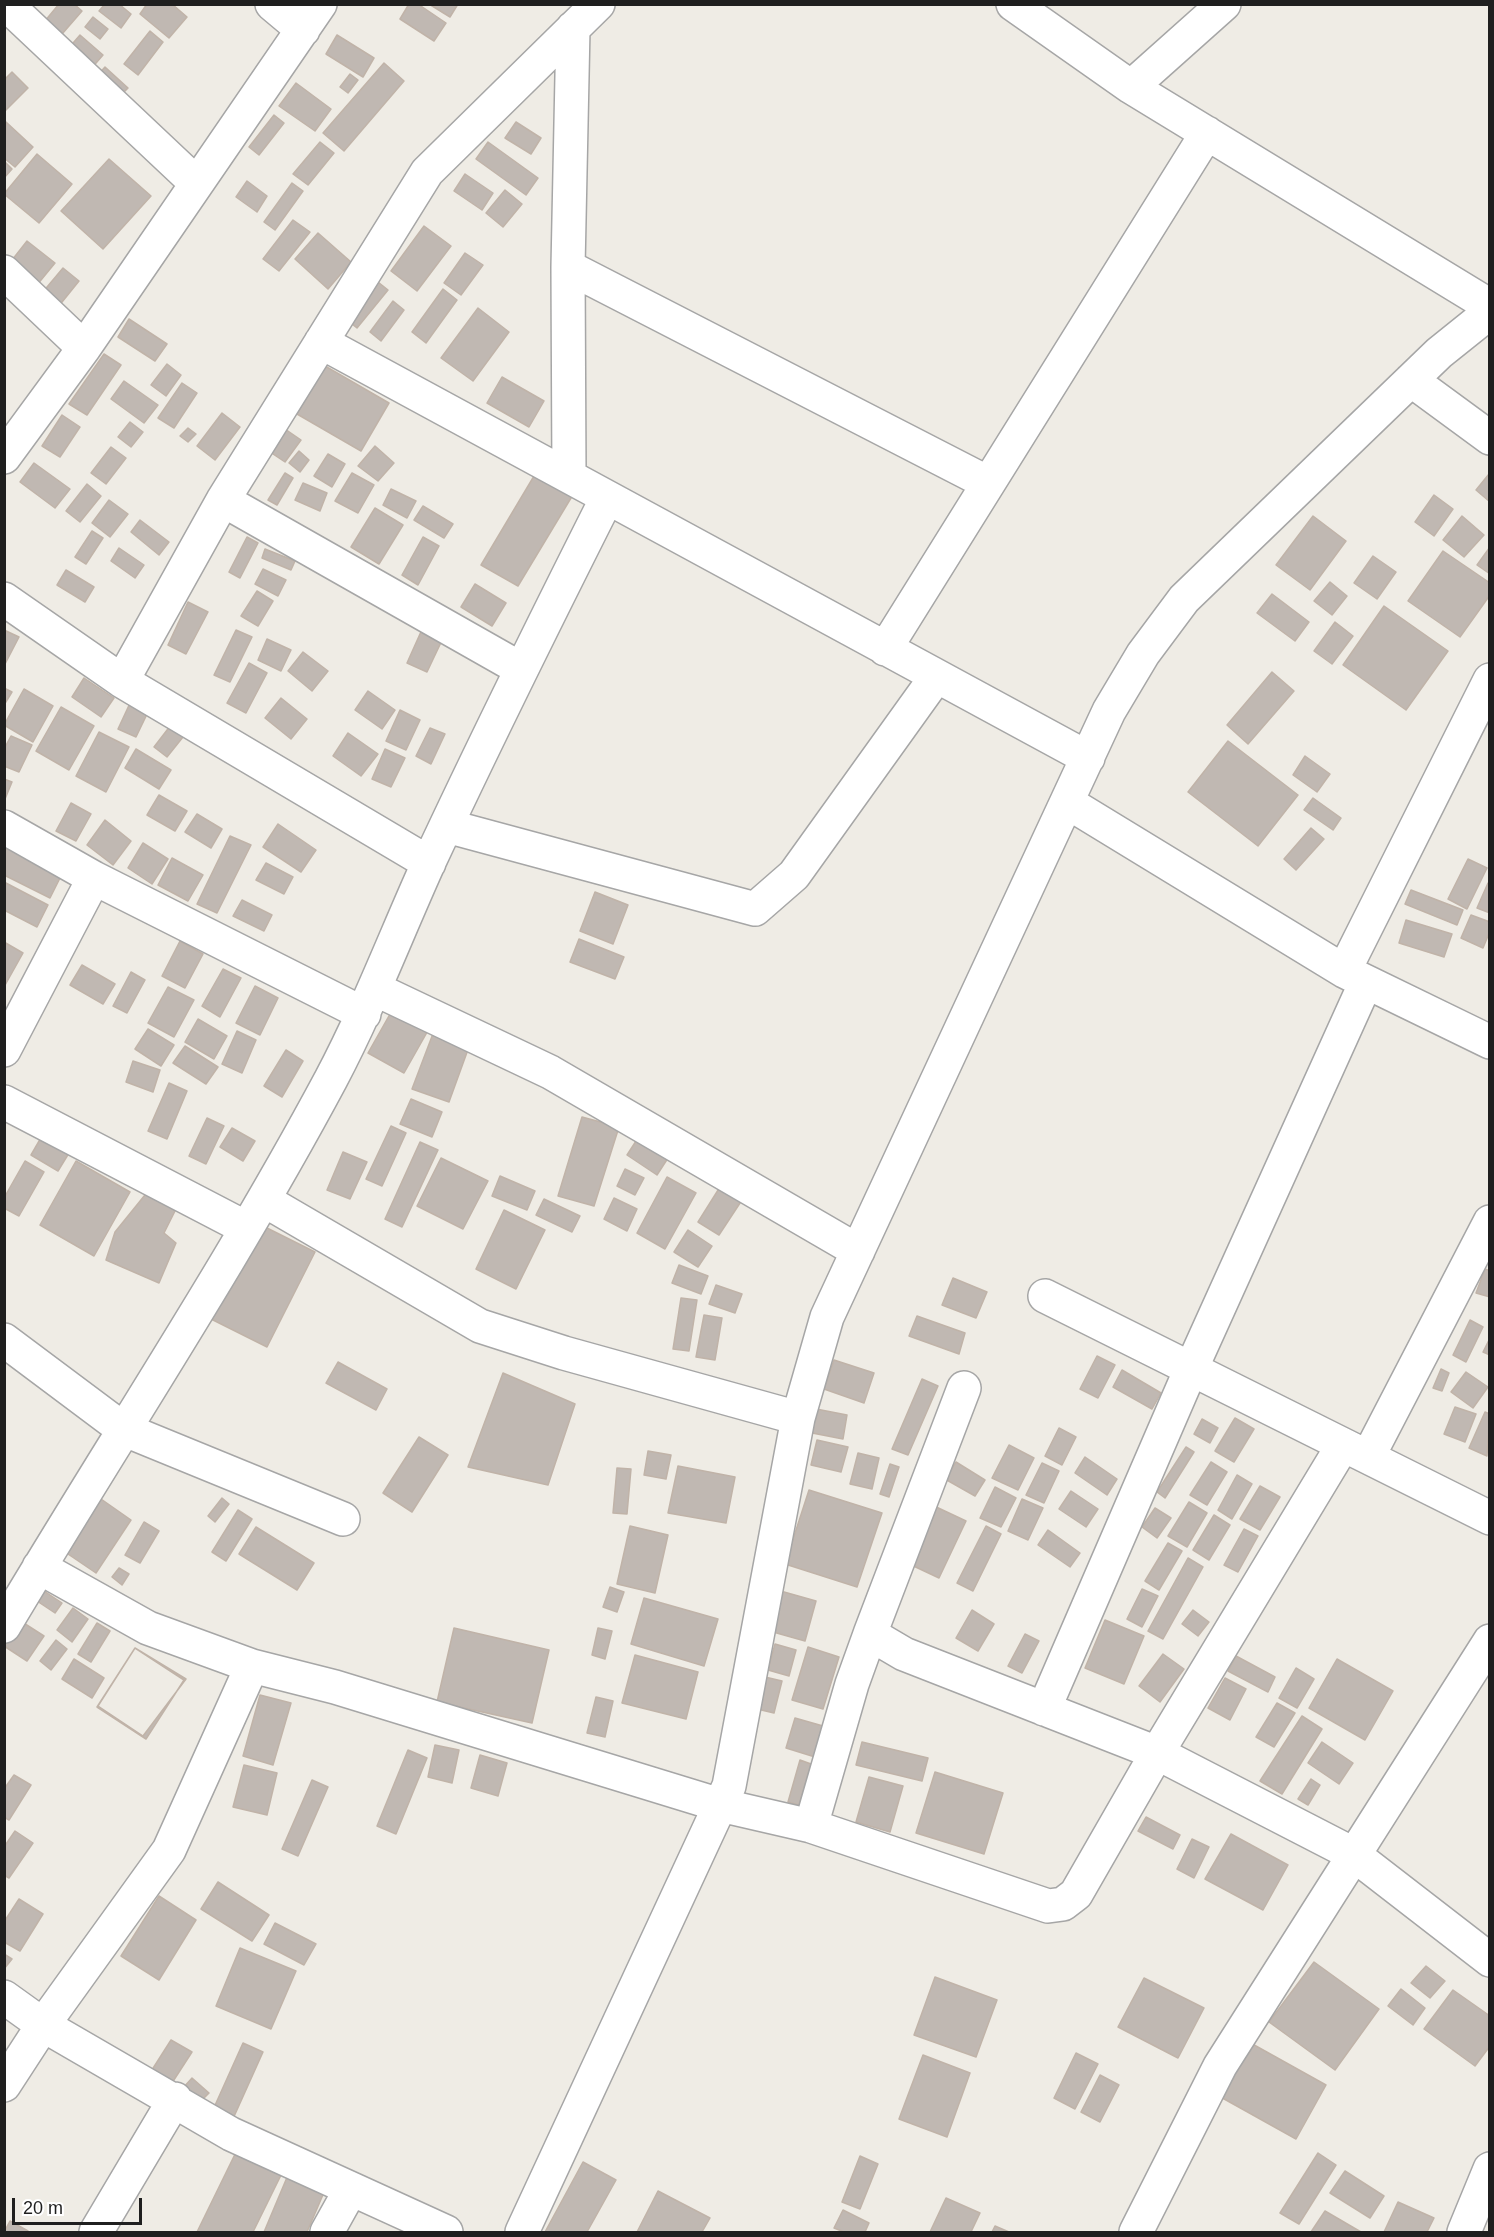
<!DOCTYPE html>
<style>
body{margin:0}
#map{position:relative;width:1494px;height:2237px;overflow:hidden;background:#efece5;font-family:Helvetica,sans-serif}
canvas{display:block}
.frame{position:absolute;inset:0;border:6px solid #1f1f1f;pointer-events:none}
.scale{position:absolute;left:12px;top:2198px;width:130px;height:27px;box-sizing:border-box;border:3px solid #1f1f1f;border-top:0;padding-left:8px;font-size:18px;line-height:21px;white-space:nowrap;color:#1f1f1f;-webkit-text-stroke:4px #fff;paint-order:stroke}
</style>
<div id="map">
<canvas width="1494" height="2237"></canvas>
<div class="frame"></div>
<div class="scale">20 m</div>
</div>
<script>
const ctx = document.querySelector('canvas').getContext('2d');
ctx.lineJoin = 'round';
function paint(path, color) { ctx.fillStyle = color; ctx.fill(path, 'evenodd'); }
function trace(path, color, width, dash) { ctx.strokeStyle = color; ctx.lineWidth = width; ctx.lineCap = dash ? 'butt' : 'round'; ctx.setLineDash(dash || []); ctx.stroke(path); }
const building = new Path2D(`
 M59,4h15l8,7 -26,30 -16,-14z
 M105,4h14l12,10 -10,14 -22,-17z
 M147,4h25l15,13 -18,21 -29,-24z
 M409,4h9l28,19 -12,18 -34,-22z
 M429,4h29l-8,13z
 M93,17l15,12 -8,10 -15,-12z
 M150,31l13,11 -25,33 -14,-11z
 M80,35l23,20 -13,15 -23,-20z
 M337,35l37,23 -11,19 -37,-23z
 M384,63l20,18 -60,70 -21,-18z
 M105,67l23,21 -12,12 -22,-21z
 M12,72l16,16 -24,24v-32z
 M350,74l8,6 -10,13 -8,-6z
 M296,83l35,26 -16,22 -36,-25z
 M274,115l10,8 -25,32 -10,-8z
 M6,122l27,25 -18,20 -11,-9z
 M516,122l25,16 -10,16 -26,-16z
 M320,142l14,11 -26,32 -15,-11z
 M488,142l50,36 -12,17 -50,-36z
 M37,154l35,30 -33,39 -35,-29z
 M109,159l42,37 -48,53 -42,-38z
 M4,161l8,8 -8,9z
 M465,174l28,19 -11,17 -28,-19z
 M247,181l20,15 -10,16 -21,-15z
 M292,183l11,8 -28,39 -11,-8z
 M505,190l17,14 -19,23 -17,-14z
 M293,220l17,12 -31,39 -16,-12z
 M424,226l27,20 -34,45 -26,-20z
 M318,233l33,29 -23,27 -33,-30z
 M27,241l28,22 -23,28 -27,-22z
 M465,253l18,12 -22,30 -17,-12z
 M63,268l16,13 -21,26 -16,-14z
 M378,282l10,8 -31,38 -10,-8z
 M443,289l14,11 -31,43 -14,-11z
 M393,301l11,9 -23,31 -11,-9z
 M478,308l31,24 -36,49 -32,-23z
 M129,319l38,25 -12,17 -37,-24z
 M104,354l17,11 -34,50 -18,-11z
 M167,364l14,11 -15,21 -15,-11z
 M325,366l64,37 -28,48 -64,-37z
 M502,377l42,24 -15,26 -42,-24z
 M124,381l34,24 -14,18 -33,-24z
 M182,383l15,10 -23,35 -16,-10z
 M222,413l18,14 -25,33 -18,-14z
 M62,415l18,12 -20,30 -18,-11z
 M130,422l13,10 -12,15 -13,-10z
 M188,428l8,6 -8,8 -8,-6z
 M285,429l16,11 -16,22 -15,-10z
 M375,446l19,17 -16,18 -20,-15z
 M111,447l15,11 -20,26 -15,-11z
 M299,451l10,9 -9,12 -11,-9z
 M328,454l17,10 -13,23 -18,-11z
 M34,463l36,26 -15,19 -35,-26z
 M537,471l37,22 -56,93 -37,-21z
 M285,473l8,5 -16,27 -9,-5z
 M352,473l22,12 -16,28 -23,-12z
 M1489,474l1,1v27l-14,-12z
 M303,483l24,10 -7,18 -25,-11z
 M87,484l14,12 -21,26 -14,-11z
 M391,489l25,12 -9,17 -24,-13z
 M1434,495l19,14 -19,27 -19,-14z
 M109,500l19,14 -18,23 -18,-14z
 M423,506l30,18 -9,14 -30,-18z
 M375,508l28,17 -24,39 -28,-17z
 M1313,516l33,25 -36,49 -34,-25z
 M1462,516l22,19 -20,22 -21,-17z
 M140,520l29,22 -10,13 -28,-23z
 M92,531l11,7 -17,26 -11,-7z
 M247,537l11,6 -18,35 -11,-6z
 M423,537l16,9 -21,39 -16,-10z
 M1490,547v27l-13,-9z
 M119,548l25,17 -9,13 -24,-17z
 M265,549l30,12 -4,9 -29,-12z
 M1443,551l47,32v12l-30,42 -52,-36z
 M1373,556l23,16 -19,27 -23,-16z
 M263,569l23,11 -8,16 -23,-12z
 M66,570l28,17 -9,15 -28,-17z
 M1330,582l17,14 -15,19 -18,-14z
 M475,584l31,19 -14,23 -31,-19z
 M257,591l16,10 -15,25 -17,-10z
 M1272,594l37,28 -14,19 -38,-28z
 M188,602l20,10 -22,42 -18,-9z
 M1384,606l64,45 -42,59 -63,-45z
 M1335,622l18,14 -21,28 -18,-13z
 M424,625l21,9 -18,38 -20,-9z
 M4,630l15,7 -15,29z
 M236,630l16,7 -22,45 -16,-7z
 M267,639l24,11 -10,21 -23,-11z
 M303,652l25,19 -16,20 -24,-20z
 M249,663l18,10 -21,40 -19,-10z
 M1272,672l22,19 -46,53 -21,-19z
 M84,678l30,20 -13,19 -29,-20z
 M4,688l8,4 -8,13z
 M24,689l29,17 -20,36 -29,-17z
 M368,691l27,19 -13,19 -27,-19z
 M281,698l26,21 -16,20 -26,-21z
 M131,701l18,9 -13,27 -18,-8z
 M61,707l33,19 -25,44 -33,-19z
 M400,710l20,10 -14,30 -20,-9z
 M174,721l13,11 -20,25 -13,-10z
 M430,728l15,6 -14,30 -15,-8z
 M99,732l30,15 -23,45 -30,-16z
 M348,733l30,21 -17,22 -28,-20z
 M11,736l21,9 -13,27 -15,-6v-17z
 M1228,741l70,54 -40,51 -70,-54z
 M136,749l35,21 -12,19 -34,-21z
 M385,749l20,9 -14,29 -19,-8z
 M1305,756l25,18 -13,18 -24,-17z
 M4,779l8,3 -7,17 -1,-1z
 M159,795l28,16 -12,20 -28,-16z
 M1313,798l28,20 -8,12 -29,-20z
 M71,803l20,11 -15,27 -20,-10z
 M197,814l25,15 -11,19 -26,-16z
 M105,820l26,21 -18,24 -26,-20z
 M278,824l38,26 -15,22 -38,-25z
 M1311,828l13,11 -28,31 -12,-11z
 M230,836l21,9 -34,68 -20,-9z
 M143,843l25,16 -16,25 -24,-16z
 M9,844l54,28 -13,26 -46,-23v-22z
 M172,858l31,17 -15,26 -30,-16z
 M1468,859l19,9 -20,41 -19,-10z
 M266,863l27,14 -9,17 -28,-14z
 M4,882l44,23 -11,22 -33,-17z
 M1488,883h2v30l-13,-5z
 M1411,890l52,20 -6,15 -52,-21z
 M595,892l33,13 -15,39 -33,-13z
 M242,900l30,15 -8,16 -31,-15z
 M1471,915l19,7v9l-7,17 -22,-10z
 M1406,920l46,14 -8,23 -45,-14z
 M579,939l45,18 -9,22 -45,-17z
 M180,941l23,13 -18,34 -23,-12z
 M4,942l19,11 -19,34z
 M82,965l33,19 -12,20 -33,-19z
 M223,969l18,9 -21,39 -18,-11z
 M131,972l14,8 -18,33 -14,-7z
 M255,986l23,12 -18,37 -24,-12z
 M168,987l26,13 -20,37 -26,-14z
 M394,1007l36,20 -26,46 -36,-20z
 M198,1019l29,17 -13,23 -29,-17z
 M148,1029l26,16 -13,21 -26,-17z
 M237,1031l19,9 -14,33 -20,-9z
 M434,1031l36,13 -21,58 -37,-13z
 M185,1046l33,21 -12,17 -33,-21z
 M286,1050l17,11 -21,36 -18,-11z
 M133,1061l27,9 -7,22 -27,-10z
 M169,1083l18,8 -20,48 -19,-8z
 M411,1099l31,13 -10,25 -32,-13z
 M582,1117l37,10 -25,79 -36,-10z
 M207,1118l17,8 -18,38 -17,-8z
 M391,1126l15,7 -24,53 -16,-7z
 M232,1128l23,13 -12,20 -23,-14z
 M42,1136l27,17 -11,18 -27,-16z
 M638,1138l30,20 -11,17 -30,-20z
 M420,1142l18,8 -36,77 -17,-8z
 M343,1152l24,10 -17,37 -23,-9z
 M441,1158l47,23 -25,48 -46,-23z
 M25,1161l19,11 -25,44 -15,-8v-10z
 M76,1161l54,31 -36,64 -54,-31z
 M625,1169l19,9 -9,17 -18,-9z
 M500,1176l35,15 -8,19 -35,-14z
 M667,1177l29,16 -31,56 -28,-16z
 M720,1187l22,13 -23,35 -21,-13z
 M149,1190l26,21 -11,22 12,10 -17,40 -53,-23 9,-28z
 M614,1198l23,11 -10,22 -23,-12z
 M544,1199l36,17 -8,16 -36,-17z
 M504,1210l41,20 -29,59 -40,-20z
 M257,1223l58,29 -48,95 -58,-29z
 M688,1230l24,16 -14,21 -24,-15z
 M679,1265l29,11 -7,18 -29,-11z
 M1485,1269l5,2v26l-14,-4z
 M953,1278l34,14 -11,26 -34,-13z
 M716,1285l26,9 -7,19 -26,-9z
 M681,1298l16,2 -8,51 -16,-2z
 M704,1315l18,3 -7,42 -19,-3z
 M917,1316l48,17 -6,21 -50,-18z
 M1470,1320l13,7 -17,35 -13,-7z
 M1490,1338v17l-7,-3z
 M1097,1356l18,9 -17,33 -18,-9z
 M834,1360l40,13 -10,30 -40,-14z
 M338,1362l49,27 -11,21 -50,-27z
 M1441,1369l8,4 -7,18 -9,-3z
 M1122,1370l39,23 -9,16 -39,-22z
 M1466,1372l22,15 -15,21 -22,-16z
 M503,1373l72,31 -27,81 -80,-18z
 M922,1379l16,7 -30,69 -16,-6z
 M1455,1407l21,7 -11,28 -21,-8z
 M811,1408l36,7 -4,24 -36,-7z
 M1485,1412l5,2 -3,42 -18,-8z
 M1235,1418l19,11 -20,33 -19,-11z
 M1202,1419l16,9 -8,15 -16,-9z
 M1059,1428l17,9 -14,28 -17,-9z
 M419,1437l29,18 -36,57 -29,-19z
 M817,1440l31,7 -7,25 -30,-7z
 M1009,1445l25,13 -16,32 -26,-12z
 M1186,1447l8,5 -29,46 -8,-6z
 M648,1451l23,4 -5,24 -22,-4z
 M858,1453l21,5 -7,31 -22,-5z
 M1085,1457l32,22 -10,16 -32,-22z
 M956,1462l29,18 -10,16 -30,-17z
 M1211,1462l16,10 -20,33 -17,-10z
 M1042,1463l17,8 -15,32 -18,-8z
 M890,1464l9,3 -10,30 -9,-3z
 M678,1466l57,11 -9,46 -58,-10z
 M617,1468l14,1 -4,45 -14,-1z
 M1237,1475l15,9 -20,35 -14,-9z
 M1260,1486l20,11 -20,33 -20,-11z
 M995,1487l21,11 -15,29 -21,-9z
 M809,1490l73,23 -25,74 -72,-23z
 M1071,1491l27,18 -12,18 -27,-18z
 M222,1498l7,6 -14,18 -7,-6z
 M101,1499l30,21 -35,53 -31,-21z
 M1022,1499l21,9 -15,32 -20,-9z
 M1189,1502l18,11 -20,34 -19,-11z
 M932,1505l34,16 -27,57 -34,-16z
 M1155,1508l16,10 -14,20 -15,-11z
 M238,1510l14,9 -26,42 -14,-9z
 M1214,1515l16,10 -21,35 -16,-10z
 M144,1522l15,9 -19,32 -15,-8z
 M630,1526l38,9 -13,58 -38,-9z
 M986,1526l15,8 -28,57 -16,-8z
 M256,1527l58,36 -17,27 -58,-36z
 M1244,1529l14,7 -20,36 -14,-7z
 M1048,1530l32,23 -10,14 -32,-22z
 M1168,1543l14,8 -23,39 -14,-9z
 M1188,1558l15,9 -40,72 -15,-8z
 M119,1568l10,6 -7,11 -10,-8z
 M610,1587l14,5 -7,20 -14,-5z
 M1142,1589l16,7 -16,31 -15,-8z
 M777,1590l39,11 -11,40 -39,-11z
 M44,1591l18,12 -7,10 -18,-12z
 M644,1598l74,21 -14,47 -73,-22z
 M73,1608l15,11 -16,23 -15,-12z
 M972,1610l22,14 -16,27 -22,-13z
 M1193,1610l16,12 -11,14 -16,-12z
 M19,1620l25,16 -17,25 -23,-15z
 M1105,1620l39,16 -20,48 -39,-16z
 M97,1623l13,8 -19,31 -13,-8z
 M454,1628l95,22 -17,73 -95,-21z
 M598,1628l14,3 -7,28 -13,-4z
 M1025,1634l14,7 -17,32 -14,-7z
 M56,1640l11,9 -16,21 -11,-9z
 M775,1644l21,6 -7,26 -21,-6z
 M808,1647l31,10 -16,52 -31,-9z
 M135,1648l49,32 -38,59 -49,-32z
 M135,1648l51,31 -43,57 -45,-30z
 M1163,1654l21,15 -24,33 -21,-16z
 M635,1655l63,17 -12,47 -64,-16z
 M1236,1656l39,21 -7,15 -40,-21z
 M74,1659l30,19 -12,20 -30,-19z
 M1337,1659l56,32 -28,49 -56,-32z
 M1296,1668l18,11 -17,29 -18,-10z
 M765,1677l17,4 -8,32 -17,-4z
 M1225,1678l21,11 -16,31 -22,-12z
 M260,1695l31,8 -18,62 -30,-9z
 M596,1697l17,4 -8,36 -18,-4z
 M1277,1703l18,10 -21,34 -18,-10z
 M1302,1716l20,13 -40,65 -22,-13z
 M795,1718l28,8 -8,31 -29,-9z
 M862,1742l66,16 -6,23 -66,-16z
 M1322,1742l31,21 -14,21 -31,-21z
 M435,1745l24,5 -7,33 -24,-6z
 M408,1750l19,8 -31,76 -19,-8z
 M480,1755l27,8 -9,33 -27,-8z
 M800,1760l11,4 -12,41 -11,-3z
 M244,1765l33,8 -10,42 -34,-8z
 M935,1772l68,21 -19,61 -68,-21z
 M14,1775l17,10 -22,35 -5,-3v-28z
 M869,1777l34,9 -13,46 -34,-10z
 M1311,1779l9,6 -12,20 -10,-6z
 M312,1780l16,7 -30,69 -16,-7z
 M1146,1817l34,18 -7,14 -35,-18z
 M15,1831l18,12 -24,35 -5,-3v-28z
 M1231,1834l57,31 -25,45 -58,-31z
 M1192,1839l17,8 -15,31 -17,-9z
 M218,1882l51,33 -17,26 -51,-32z
 M159,1896l37,24 -37,60 -38,-24z
 M19,1899l24,15 -23,37 -16,-9v-20z
 M275,1923l41,21 -12,21 -40,-21z
 M240,1948l56,23 -25,58 -55,-23z
 M4,1954l8,5 -8,10z
 M1314,1962l65,47 -44,61 -66,-48z
 M1426,1966l19,15 -15,17 -19,-15z
 M935,1977l62,23 -21,57 -62,-22z
 M1144,1978l60,30 -26,50 -60,-31z
 M1401,1989l24,19 -12,17 -25,-19z
 M1453,1990l37,26v30l-15,20 -51,-37z
 M171,2040l21,12 -22,34 -20,-13z
 M1247,2041l79,44 -30,54 -79,-44z
 M243,2043l20,9 -31,69 -20,-9z
 M1076,2053l22,11 -23,45 -21,-11z
 M923,2055l47,18 -23,64 -48,-18z
 M1100,2075l19,10 -19,37 -19,-10z
 M192,2078l17,15 -10,10 -16,-15z
 M240,2144l46,21 -33,67h-56z
 M1318,2153l18,12 -37,59 -19,-11z
 M860,2156l18,8 -18,45 -18,-7z
 M583,2162l33,18 -29,52h-42z
 M1345,2171l39,25 -14,22 -40,-25z
 M288,2175l37,15 -18,42h-43z
 M658,2191l52,27 -8,14h-65z
 M946,2198l34,15 -9,19h-41z
 M1398,2202l36,16 -7,14h-43z
 M843,2210l26,13 -4,9h-21l-10,-4z
 M1325,2211l36,21h-50z
 M10,2221l18,10 -1,1h-23z
 M995,2226l14,6h-17z`);
paint(building, '#c0b8b2');
trace(building, '#c0b3a8', 1.5);
const minor = new Path2D(`
 M6,4l190,179
 M272,4l31,26
 M1013,4l118,83 359,219
 M1131,87l93,-83
 M568,267l420,216
 M4,272l80,76
 M321,342l767,416
 M1411,380l79,58
 M4,457l80,-109 236,-344
 M569,476l-1,-209 5,-239
 M223,500l298,169
 M4,599l118,82 307,182
 M885,649l322,-516
 M122,681l101,-181 204,-328 171,-168
 M1067,802l277,169 146,71
 M447,826l308,83 39,-34 142,-198
 M4,827l90,51 270,136
 M1344,971l146,-291
 M375,989l175,83 308,179
 M4,1050l90,-172
 M4,1102l242,126
 M264,1200l216,126 84,27 234,65
 M1045,1296l445,222
 M4,1340l119,89 220,90
 M1368,1457l122,-235
 M39,1567l109,61 104,38 83,21 385,118 91,21 237,80 15,-2 13,-10 81,-141 186,-308
 M4,1626c109,-183 227,-360 327,-547 37,-70 65,-144 98,-217 57,-122 117,-243 178,-364
 M870,1634l94,-246
 M1044,1709l147,-340 175,-387
 M811,1826l41,-142 18,-50 34,20 253,99 196,101 137,106
 M4,1997l39,28 188,109 215,98
 M4,2085l39,-60 126,-175 83,-184
 M96,2232l79,-133
 M327,2232l24,-43
 M522,2232l207,-446 69,-368 29,-101 282,-606 34,-57 41,-55 255,-246 51,-41
 M1136,2232l84,-166 270,-425
 M1464,2232l26,-63`);
trace(minor, '#a6a6a6', 36);
trace(minor, '#fff', 33);
</script>
